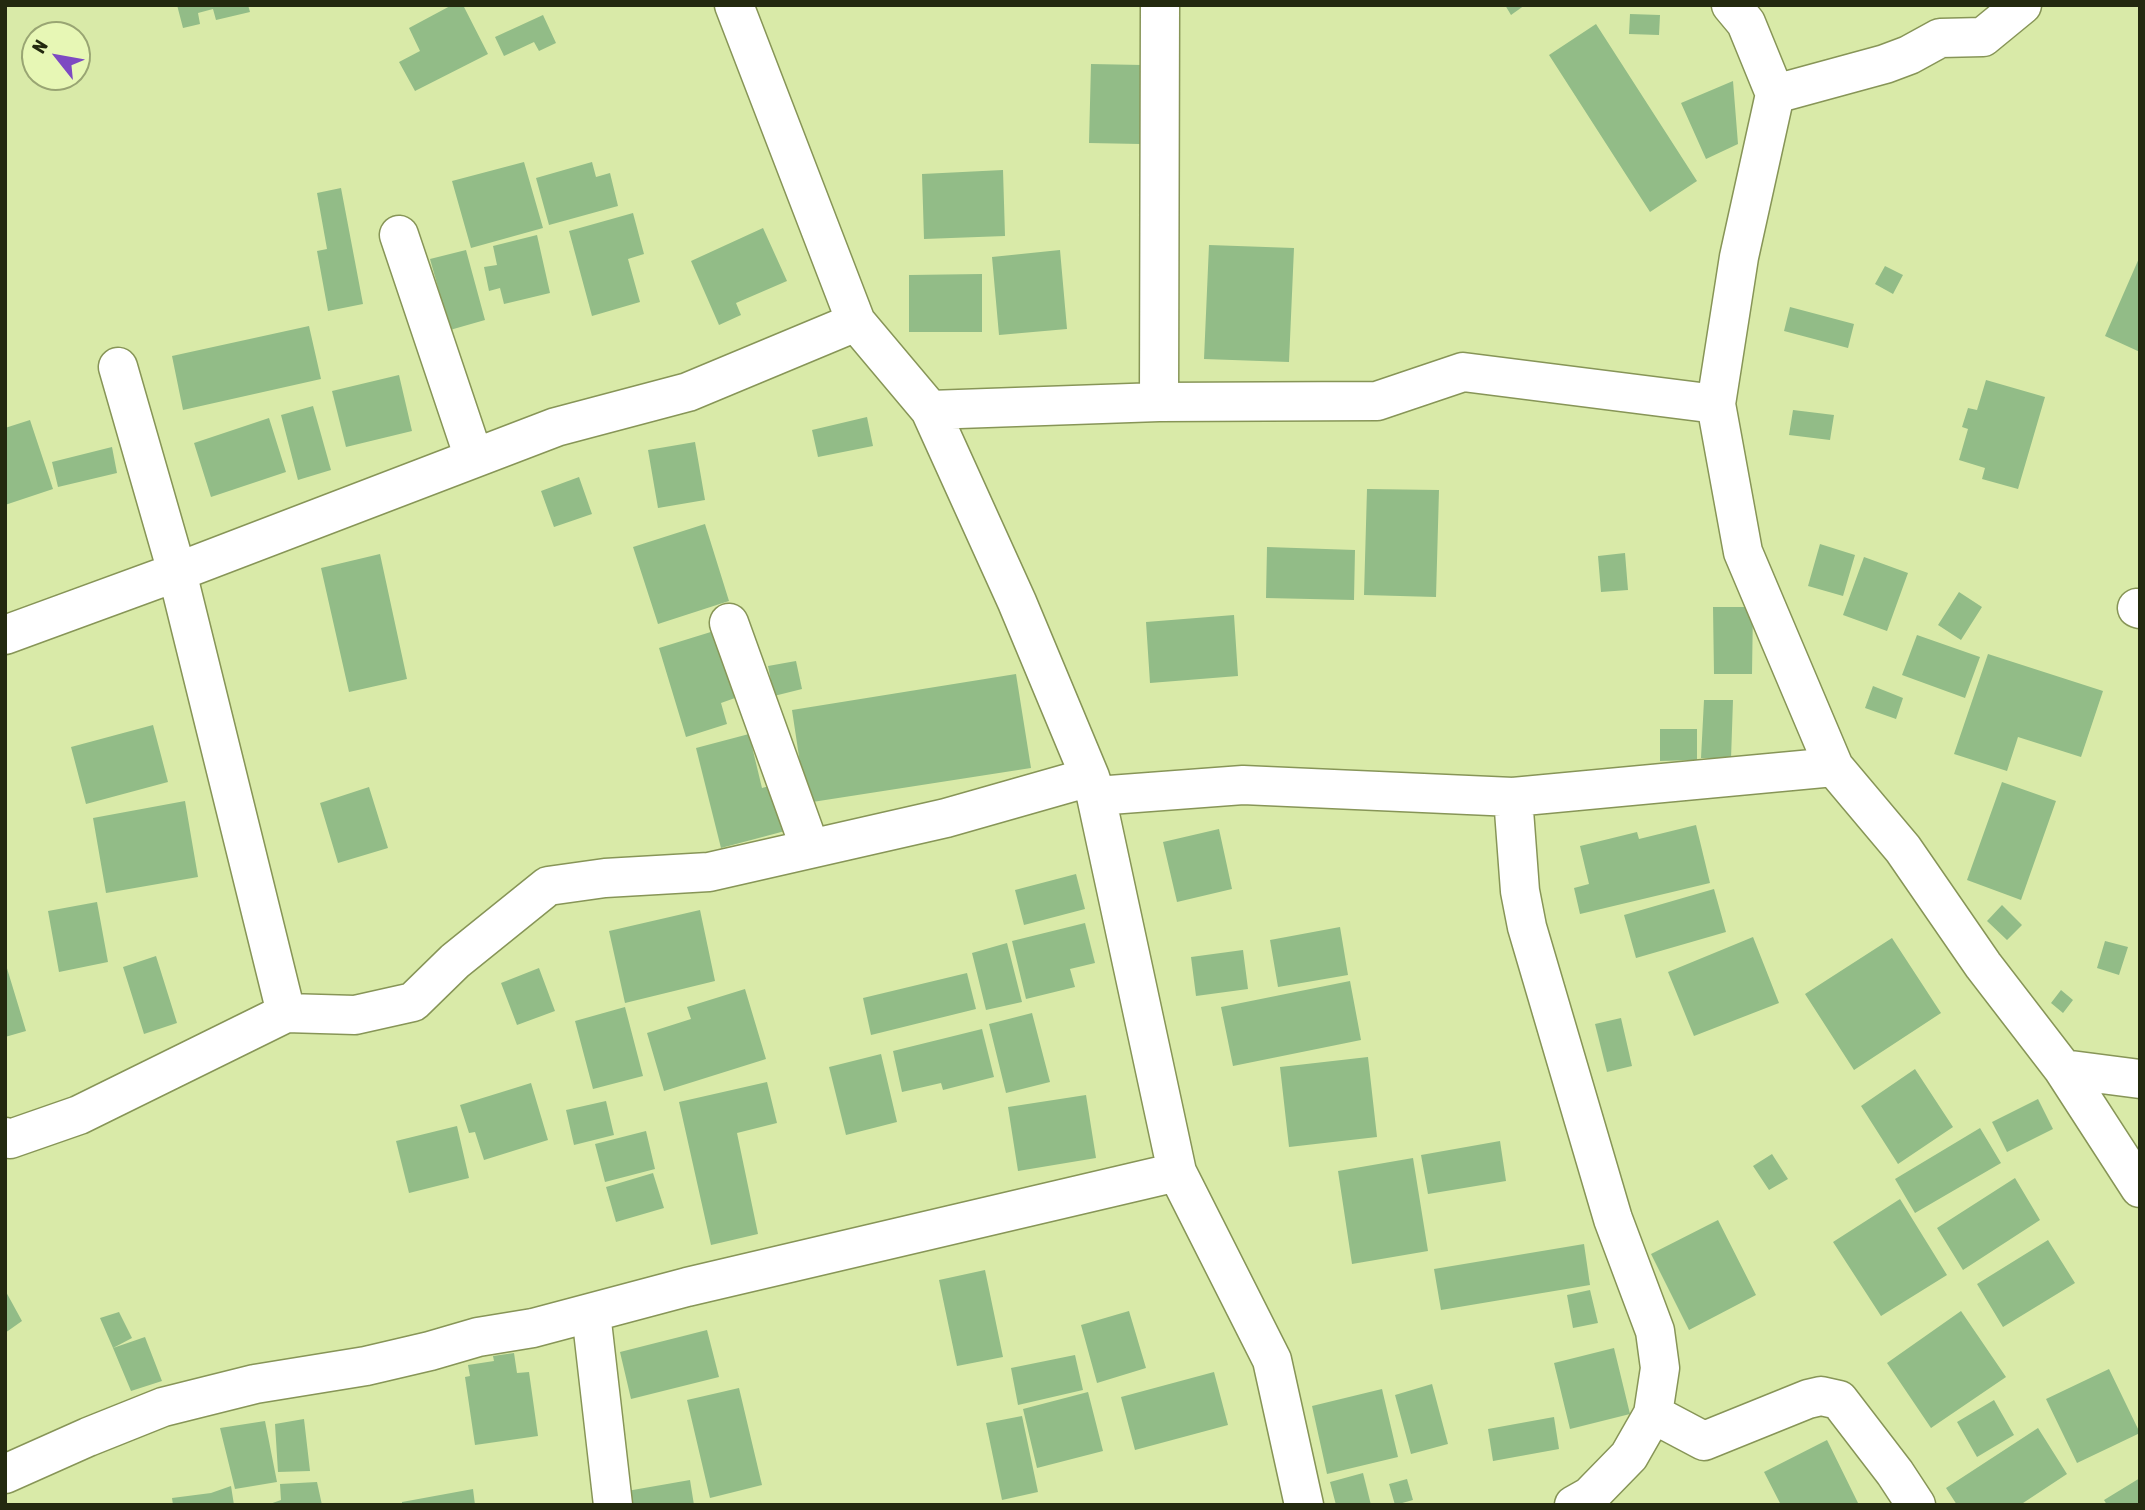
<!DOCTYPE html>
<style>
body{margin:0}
#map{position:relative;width:2145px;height:1510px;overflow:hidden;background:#d9eaa8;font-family:"Asap Condensed",sans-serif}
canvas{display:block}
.frame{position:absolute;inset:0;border:7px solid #23290f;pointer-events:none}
.north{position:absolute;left:21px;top:21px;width:70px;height:70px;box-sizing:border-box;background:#e7f7b5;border:2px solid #99a573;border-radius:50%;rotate:301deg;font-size:19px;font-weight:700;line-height:28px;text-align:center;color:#23290f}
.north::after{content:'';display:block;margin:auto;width:24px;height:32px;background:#7d4ac2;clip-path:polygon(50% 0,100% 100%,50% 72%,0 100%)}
</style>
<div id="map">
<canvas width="2145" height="1510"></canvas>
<div class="frame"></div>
<div class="north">N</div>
</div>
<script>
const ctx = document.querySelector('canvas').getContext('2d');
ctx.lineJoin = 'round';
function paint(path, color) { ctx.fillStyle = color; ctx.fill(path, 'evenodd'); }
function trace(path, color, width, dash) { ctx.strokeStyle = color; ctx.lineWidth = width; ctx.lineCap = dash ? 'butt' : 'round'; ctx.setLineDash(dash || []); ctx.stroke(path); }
paint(new Path2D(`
 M177,5h71l2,7 -34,8 -3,-11 -15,4 2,11 -17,4z
 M452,5h11l25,49 -73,37 -16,-29 21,-11 -11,-23z
 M1505,5h20l-14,10z
 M1630,14l30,1 -1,20 -30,-1z
 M543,15l13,28 -17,8 -5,-9 -30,14 -9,-19z
 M1596,24l101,157 -47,31 -101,-157z
 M1091,64l51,1 -2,79 -51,-1z
 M1733,81l5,63 -32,15 -25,-56z
 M524,162l19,66 -72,20 -19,-67z
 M592,162l4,15 14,-4 8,33 -69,19 -13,-47z
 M1003,170l2,66 -81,3 -2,-65z
 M341,188l22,116 -35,7 -11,-60 10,-2 -10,-56z
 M633,213l11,41 -16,5 12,43 -48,14 -23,-85z
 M763,228l24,53 -51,22 5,12 -22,10 -28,-64z
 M537,235l13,58 -46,11 -4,-16 -11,3 -5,-24 13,-2 -4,-19z
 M1209,245l85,3 -5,114 -85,-3z
 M466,250l19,70 -35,10 -20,-71z
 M1060,250l7,79 -68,6 -7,-78z
 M2140,256v96l-35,-16z
 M1885,266l18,9 -10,19 -18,-10z
 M982,274v58h-73v-57z
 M1790,307l64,17 -6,24 -64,-17z
 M309,326l12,53 -138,31 -11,-54z
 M399,375l13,56 -66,16 -14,-56z
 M1986,380l59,17 -27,92 -36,-10 3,-11 -26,-8 9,-31 -6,-2 6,-19 9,2z
 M313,406l18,64 -33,10 -17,-65z
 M1793,410l41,5 -4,25 -41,-5z
 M867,417l6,29 -55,11 -6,-27z
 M269,418l17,54 -75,25 -17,-54z
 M30,420l23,69 -48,16v-77z
 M695,442l10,58 -47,8 -10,-58z
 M112,447l5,26 -59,14 -6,-25z
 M579,477l13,37 -38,13 -13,-36z
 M1367,489l72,1 -3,107 -72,-2z
 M705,524l24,77 -71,23 -25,-77z
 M1820,544l35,11 -12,41 -35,-10z
 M1267,547l88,3 -1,50 -88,-2z
 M1625,553l3,37 -27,2 -3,-36z
 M380,554l27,125 -58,13 -28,-124z
 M1864,557l44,16 -21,58 -44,-16z
 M1959,592l23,15 -21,33 -23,-15z
 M1713,607h40l-1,67h-38z
 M1234,615l4,61 -88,7 -4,-61z
 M714,631l21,67 -14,5 6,21 -41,13 -27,-89z
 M1917,635l63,22 -15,41 -63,-23z
 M1988,654l115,37 -22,66 -63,-20 -11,34 -53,-17z
 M796,661l6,28 -28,7 -6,-30z
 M1016,674l15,94 -225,35 -14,-93z
 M1873,686l30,12 -7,21 -31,-11z
 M1704,700h29l-2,59 -30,-1z
 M153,725l15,57 -82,22 -15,-57z
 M1660,729h37v31l-37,1z
 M749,734l13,54 11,-3 12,46 -64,17 -25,-100z
 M2002,782l54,19 -35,99 -54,-20z
 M369,787l19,61 -50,15 -18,-60z
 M185,801l13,76 -92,16 -13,-75z
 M1696,825l14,58 -130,31 -6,-26 15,-4 -9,-38 57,-14 2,7z
 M1219,829l13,60 -55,13 -14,-60z
 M1076,874l9,35 -61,16 -9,-35z
 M1714,889l12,43 -90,26 -12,-43z
 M97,902l11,60 -49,10 -11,-61z
 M2002,905l20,20 -15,15 -20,-19z
 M700,910l15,71 -90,22 -16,-72z
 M1085,923l10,40 -25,6 5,18 -49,12 -14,-58z
 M1340,927l8,48 -70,12 -8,-47z
 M1753,937l26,66 -85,33 -26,-64z
 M1892,938l49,75 -87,57 -49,-76z
 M2105,941l23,6 -9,28 -22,-7z
 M1007,943l15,59 -36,8 -14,-57z
 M1243,950l5,39 -52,7 -5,-39z
 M156,956l21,67 -33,11 -21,-67z
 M6,965l20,66 -21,6v-71z
 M539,968l16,43 -38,14 -16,-42z
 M967,973l9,36 -105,26 -8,-37z
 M1350,981l11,59 -128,26 -12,-59z
 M745,989l21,70 -102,32 -17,-58 44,-14 -4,-12z
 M2061,990l12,10 -10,13 -12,-10z
 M625,1007l18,69 -50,13 -18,-68z
 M1032,1013l18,69 -44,11 -17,-69z
 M1621,1018l11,48 -25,6 -12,-48z
 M982,1029l12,48 -51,13 -2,-7 -39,9 -9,-41z
 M881,1054l16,68 -51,13 -17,-68z
 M1368,1057l9,80 -88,10 -9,-80z
 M1915,1069l38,58 -55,37 -37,-58z
 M767,1082l10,41 -40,10 21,101 -47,11 -32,-143z
 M531,1083l17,57 -64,20 -9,-28 -6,1 -9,-28z
 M1086,1095l10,63 -78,13 -10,-64z
 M2038,1099l15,30 -46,23 -15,-30z
 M606,1101l8,34 -40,10 -8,-35z
 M457,1126l12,52 -60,15 -13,-52z
 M1980,1128l21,35 -86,50 -20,-34z
 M646,1131l9,38 -50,13 -10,-38z
 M1500,1141l6,40 -78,13 -7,-39z
 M1772,1154l16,25 -19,11 -16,-24z
 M1413,1158l15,93 -76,13 -14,-93z
 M653,1173l11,35 -48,14 -10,-35z
 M2015,1178l25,42 -77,50 -26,-42z
 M1900,1199l47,76 -66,41 -48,-74z
 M1718,1220l38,75 -67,35 -38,-76z
 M2048,1240l27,43 -72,44 -26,-43z
 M1584,1244l6,41 -149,25 -7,-41z
 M985,1270l18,87 -46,9 -18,-86z
 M5,1290l17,31 -17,12z
 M1590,1290l8,33 -25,5 -6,-33z
 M1129,1311l17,57 -49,15 -16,-58z
 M1961,1311l45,66 -75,51 -44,-65z
 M119,1312l13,26 -19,10 -13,-30z
 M707,1330l12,47 -88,22 -11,-47z
 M145,1337l17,44 -31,10 -18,-43z
 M1614,1348l16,66 -60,15 -16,-66z
 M514,1353l3,20 12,-1 9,64 -63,9 -10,-68 5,-1 -2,-11 26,-4 -1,-5z
 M1075,1355l8,35 -65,15 -7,-37z
 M2109,1369l31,64 -63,30 -31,-64z
 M1214,1372l14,53 -93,25 -14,-53z
 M1432,1384l16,60 -37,10 -16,-59z
 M739,1388l23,97 -52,13 -23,-98z
 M1382,1389l16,68 -71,17 -15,-68z
 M1088,1392l15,59 -66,17 -14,-59z
 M1994,1400l20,35 -37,22 -20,-35z
 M1022,1416l16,76 -36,8 -16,-77z
 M1554,1417l5,32 -66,12 -5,-32z
 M304,1419l6,52 -32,1 -3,-48z
 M265,1421l12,61 -42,7 -15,-61z
 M2038,1428l29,46 -47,31h-63l-11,-17z
 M1827,1440l32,65h-78l-17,-33z
 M1363,1473l8,32h-35l-6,-23z
 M2140,1478v27h-33l-3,-5z
 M1407,1479l6,21 -18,5 -6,-21z
 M690,1480l4,25h-65l-2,-14z
 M317,1482l5,23h-55l14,-5 -1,-16z
 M231,1486l3,19h-61l-1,-7 39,-5z
 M473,1489l2,16h-73v-3z`), '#92bc87');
const minor = new Path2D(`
 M734,5l122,317 74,88 87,192 73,175 6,19 81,376 95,188 32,145
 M1731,5l15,18 29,71 -36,163 -23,147 27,148 91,215 69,82 80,116 80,104 77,119
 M1775,94l110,-30 24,-9 31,-17 43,-1 39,-32
 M399,235l75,223
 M118,367l59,205 109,441
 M1159,402l1,-397
 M930,410l229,-8 218,-1 86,-29 253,32
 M2137,608l3,1
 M729,623l81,225
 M5,635l172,-63 379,-145 132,-35 168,-70
 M1096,796l147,-11 270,12 321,-30
 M1513,797l7,94 7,36 86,292 42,112 5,37 -7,46 -24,42 -39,40 -16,9
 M2063,1069l77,10
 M5,1137l5,2 69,-24 207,-102 69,2 58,-13 42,-41 93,-75 57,-8 104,-6 237,-54 144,-41
 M591,1313l22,192
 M1653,1414l51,27 104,-42 13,-3 18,4 56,73 21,32
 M5,1474l83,-37 75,-30 92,-23 111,-18 64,-15 48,-14 55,-9 154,-41 490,-115`);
trace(minor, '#879557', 41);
trace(minor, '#fff', 38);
</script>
